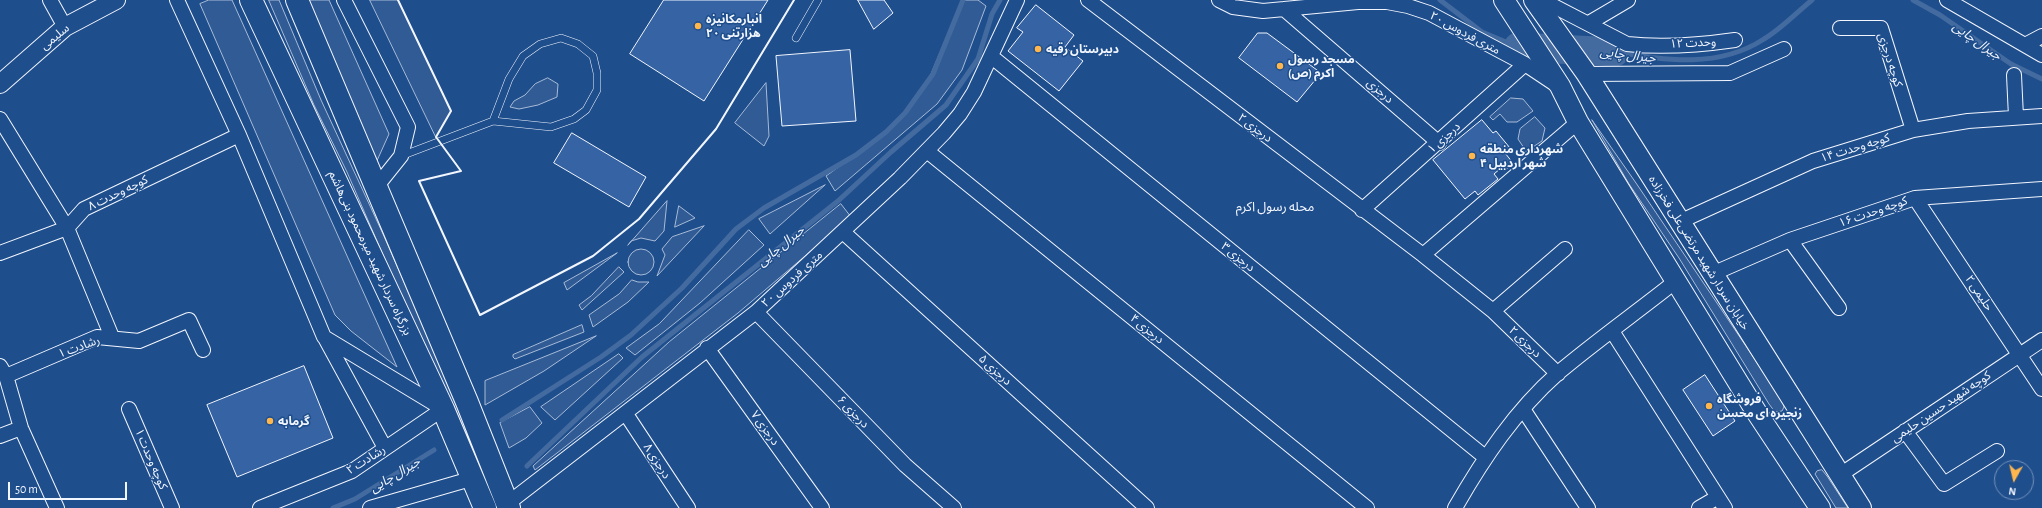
<!DOCTYPE html>
<meta charset="utf-8">
<style>
body{margin:0}
#map{position:relative;width:2042px;height:508px;overflow:hidden;background:#1f4e8c;font-family:"Alegreya Sans",sans-serif}
canvas{display:block}
.north{position:absolute;left:1994px;top:460px;width:40px;height:40px;box-sizing:border-box;background:#1f4e8c;border:1px solid #7391ba;border-radius:50%;rotate:188deg;font-size:11px;font-weight:700;line-height:16px;text-align:center;color:#f2f6ff}
.north::after{content:'';display:block;margin:auto;width:14px;height:18px;background:#ffb74d;clip-path:polygon(50% 0,100% 100%,50% 72%,0 100%)}
.scale{position:absolute;left:8px;top:482px;width:119px;height:18px;box-sizing:border-box;border:2px solid #f2f6ff;border-top:0;padding-left:5px;font-size:12px;line-height:14px;white-space:nowrap;color:#f2f6ff;-webkit-text-stroke:3px #1f4e8c;paint-order:stroke}
</style>
<div id="map">
<canvas width="2042" height="508"></canvas>
<div class="north">N</div>
<div class="scale">50 m</div>
</div>
<script>
const ctx = document.querySelector('canvas').getContext('2d');
ctx.lineJoin = 'round';
function paint(path, color) { ctx.fillStyle = color; ctx.fill(path, 'evenodd'); }
function trace(path, color, width, dash) { ctx.strokeStyle = color; ctx.lineWidth = width; ctx.lineCap = dash ? 'butt' : 'round'; ctx.setLineDash(dash || []); ctx.stroke(path); }
function drawText(font, color, halo, rows, align = 'center') {
  ctx.font = font + ' "Alegreya Sans","Noto Sans Arabic",sans-serif'; ctx.lineWidth = 3; ctx.setLineDash([]); ctx.textBaseline = 'middle'; ctx.strokeStyle = halo; ctx.fillStyle = color; for (const [text, x, y, turn = 0] of rows) {
    ctx.save(); ctx.translate(x, y); ctx.rotate((+turn || 0) * Math.PI / 180); ctx.textAlign = isNaN(turn) ? turn : align; if (halo) ctx.strokeText(text, 0, 0); ctx.fillText(text, 0, 0); ctx.restore();
  }
}
const built = new Path2D(`
 M209,0h23l165,367 -46,-36 -16,-16 -135,-311z
 M269,0h10l42,100 62,134 120,274h-10l-146,-336 -33,-67z
 M298,0h31l60,134 -18,40z
 M370,0h28l53,111 -15,26z
 M964,0h14l8,6 -24,64 -25,34 -102,87 -9,-15 60,-43 31,-35 14,-24 26,-62z
 M548,78l10,6 -1,13 -19,8 -19,4 -9,-2 4,-6 11,-6 10,-11z
 M766,83l3,53 -5,10 -29,-23z
 M1511,98l12,1 10,12 -16,11h-10l-7,-8 -7,6 -3,-3z
 M1535,117l10,11 -3,13 -23,15 -2,-3 7,-5 -6,-9 2,-10z
 M1592,120l44,63 147,218 1,6 -2,4 -7,1 -6,-8 -90,-146 -50,-74z
 M825,185l-55,49 -11,-15z
 M667,201l-3,30 -9,10 -14,-3 -10,3 -3,4z
 M841,204l10,13 -113,96 -203,157 -2,-4 136,-124z
 M679,206l16,12 -20,9z
 M704,226l-47,50 8,-21 -3,-6 10,-12z
 M749,230l15,15 -64,58 -65,52 -9,-7 33,-24z
 M628 262a13 13 0 1 1 26 0a13 13 0 1 1-26 0Z
 M617,253l-50,37 -3,-7z
 M619,267l5,5 -42,38 -3,-5 12,-9z
 M632,280l6,2h11l-21,20 -35,25 -4,-12 30,-21z
 M582,325l2,7 -69,27 -2,-2v-2z
 M596,336l-52,35 -59,34v-24z
 M619,354l4,4 -68,62 -14,-13z
 M530,407l12,16 -16,15 -17,10 -9,-25z
 M1822,470l5,6 21,32h-12l-21,-34 2,-3z`);
paint(built, '#305b95');
trace(built, '#a8bbd7', 1);
trace(new Path2D(`
 M1440,0l42,32 36,15
 M1913,0l27,15 71,49 31,15
 M1615,52c50,8 103,17 149,-13 17,-10 32,-26 48,-39
 M502,420l99,-63 30,-22 51,-47 54,-59 28,-21 92,-53 30,-23 19,-19 28,-39 30,-74
 M527,466l115,-109 196,-156 53,-49 55,-47 32,-46 14,-45 8,-14
 M333,508l22,-9 79,-49`), '#446ba0', 5);
trace(new Path2D(`
 M1518,47l97,5`), '#446ba0', 29);
const building = new Path2D(`
 M664,0h104l-64,101 -74,-47z
 M858,0h26l9,13 -19,16z
 M1036,5l38,30 -9,12 18,14 -24,30 -51,-40 15,-19 -6,-4z
 M1258,33h9l54,40 -24,29 -58,-44z
 M850,50l6,71 -74,5 -6,-70z
 M1482,120l11,13 3,-2 14,17 -5,5 8,10 -9,8 -3,-3 -7,6 4,5 -20,16 -3,-4 -10,8 -32,-39z
 M572,133l74,44 -17,30 -75,-44z
 M304,366l29,72 -96,39 -30,-72z
 M1705,375l30,46 -22,15 -30,-46z`);
paint(building, '#3563a3');
trace(building, '#f2f6ff', 1);
const service = new Path2D(`
 M796,38l22,-38
 M401,156l92,-35 58,6 23,-8 12,-9 11,-20v-17l-4,-17 -15,-12 -17,-6 -21,6 -17,12 -14,23 -16,42`);
const minor = new Path2D(`
 M50,0l15,27
 M177,0l62,135 85,202 119,72 -91,62 -92,37
 M344,0l64,127 -7,29 -24,30
 M1088,0l335,255 70,56 65,63
 M1219,0l14,7 30,4 95,-9h29l21,4 21,7 96,51 30,20
 M1542,0l85,44c35,4 73,1 108,-4
 M1947,0l95,55
 M1284,9l155,134
 M1589,23l39,-23
 M1840,28h41l32,102
 M2025,45l17,-9
 M992,57l493,400
 M1587,74l143,-1 54,-24
 M2014,75l2,42
 M0,119l67,109 45,109
 M927,151l440,357
 M1915,198l127,191
 M1362,210l163,-146
 M1679,222l134,-61 100,-31 55,-9 74,-5
 M843,232l304,276
 M1790,240l49,68
 M0,253l67,-25 17,-19 155,-74
 M1423,255l155,-133
 M1712,274l78,-34 125,-42 127,-9
 M1493,311l72,-62
 M756,312l149,153 49,43
 M1612,331l106,166 -19,11
 M325,338l60,110
 M707,348l115,160
 M0,366l6,10 15,52 36,80
 M6,376l91,-39 42,4 50,-21 14,30
 M129,409l43,99
 M1523,409l65,99
 M626,414l62,94
 M1905,431l39,53 53,-33
 M0,436l21,-8
 M1840,475l202,-135
 M1718,497l7,11
 M507,504l249,-192 144,-134 44,-45 16,-19 14,-22 43,-92
 M370,508l104,-30
 M1455,508c28,-49 60,-97 103,-135 38,-32 79,-61 118,-92`);
const tertiary = new Path2D(`
 M0,84l65,-57 51,-27`);
const secondary = new Path2D(`
 M1504,0l56,86 18,36 179,291 63,95
 M1534,0l52,73 275,435`);
const trunk = new Path2D(`
 M251,0l192,409 42,99
 M297,0l170,402 42,106`);
trace(service, '#f2f6ff', 8);
trace(minor, '#f2f6ff', 16);
trace(tertiary, '#f2f6ff', 20);
trace(secondary, '#f2f6ff', 22);
trace(trunk, '#f2f6ff', 24);
trace(service, '#1f4e8c', 7);
trace(minor, '#1f4e8c', 14);
trace(tertiary, '#1f4e8c', 18);
trace(secondary, '#1f4e8c', 20);
trace(trunk, '#1f4e8c', 22);
trace(new Path2D(`
 M398,0l53,111 -15,26 25,34 -42,10 61,134 113,-59 46,-37 77,-90 78,-129`), '#f2f6ff', 2);
for (const [x, y, r, color] of [
 [698,26,4,"#ffb74d"],
 [1038,49,4,"#ffb74d"],
 [1280,66,4,"#ffb74d"],
 [1472,156,4,"#ffb74d"],
 [1709,406,4,"#ffb74d"],
 [270,421,4,"#ffb74d"]
]) { const dot = new Path2D(); dot.arc(x, y, r, 0, 2 * Math.PI); ctx.fillStyle = color; ctx.fill(dot); trace(dot, '#1f4e8c', 1.5); }
drawText('bold 12px', '#f2f6ff', '#1f4e8c', [
 ["انبارمکانیزه",706,19],
 ["۲۰ هزارتنی",706,33],
 ["دبیرستان رقیه",1046,49],
 ["مسجد رسول",1288,59],
 ["اکرم (ص)",1288,73],
 ["شهرداری منطقه",1480,149],
 ["۴ شهر اردبیل",1480,163],
 ["فروشگاه",1717,399],
 ["زنجیره ای محسن",1717,413],
 ["گرمابه",278,421]
], 'left');
drawText('12px', '#f2f6ff', '#1f4e8c', [
 ["۲۰ متری فردوس",1465,33,28],
 ["سلیمی",55,37,-39],
 ["وحدت ۱۲",1693,43,-3],
 ["کوچه درجزی",1890,60,72],
 ["درجزی",1380,91,41],
 ["درجزی ۲",1255,128,37],
 ["درجزی ۱",1444,138,-42],
 ["کوچه وحدت ۱۴",1855,148,-17],
 ["کوچه وحدت ۸",118,193,-26],
 ["کوچه وحدت ۱۶",1873,212,-19],
 ["بزرگراه سردار شهید میرمحمود بنی‌هاشم",370,253,65],
 ["خیابان سردار شهید مرتضی‌علی فخرزاده",1699,253,58],
 ["درجزی ۳",1238,257,39],
 ["۲۰ متری فردوس",792,279,-42],
 ["حلیمی ۲",1979,293,56],
 ["درجزی ۴",1147,329,39],
 ["درجزی ۲",1525,342,44],
 ["رشادت ۱",79,347,-20],
 ["درجزی ۵",995,370,42],
 ["کوچه شهید حسین حلیمی",1941,407,-34],
 ["درجزی ۶",853,412,46],
 ["درجزی ۷",765,428,54],
 ["کوچه وحدت ۱",151,459,67],
 ["رشادت ۲",366,460,-32],
 ["درجزی ۸",657,461,57]
]);
drawText('italic 13px', '#f2f6ff', '#1f4e8c', [
 ["جیرال چایی",1977,41,35],
 ["جیرال چایی",1628,55,7],
 ["جیرال چایی",781,246,-39],
 ["جیرال چایی",395,475,-31]
]);
drawText('13px', '#f2f6ff', '#1f4e8c', [
 ["محله رسول اکرم",1275,207]
]);
</script>
